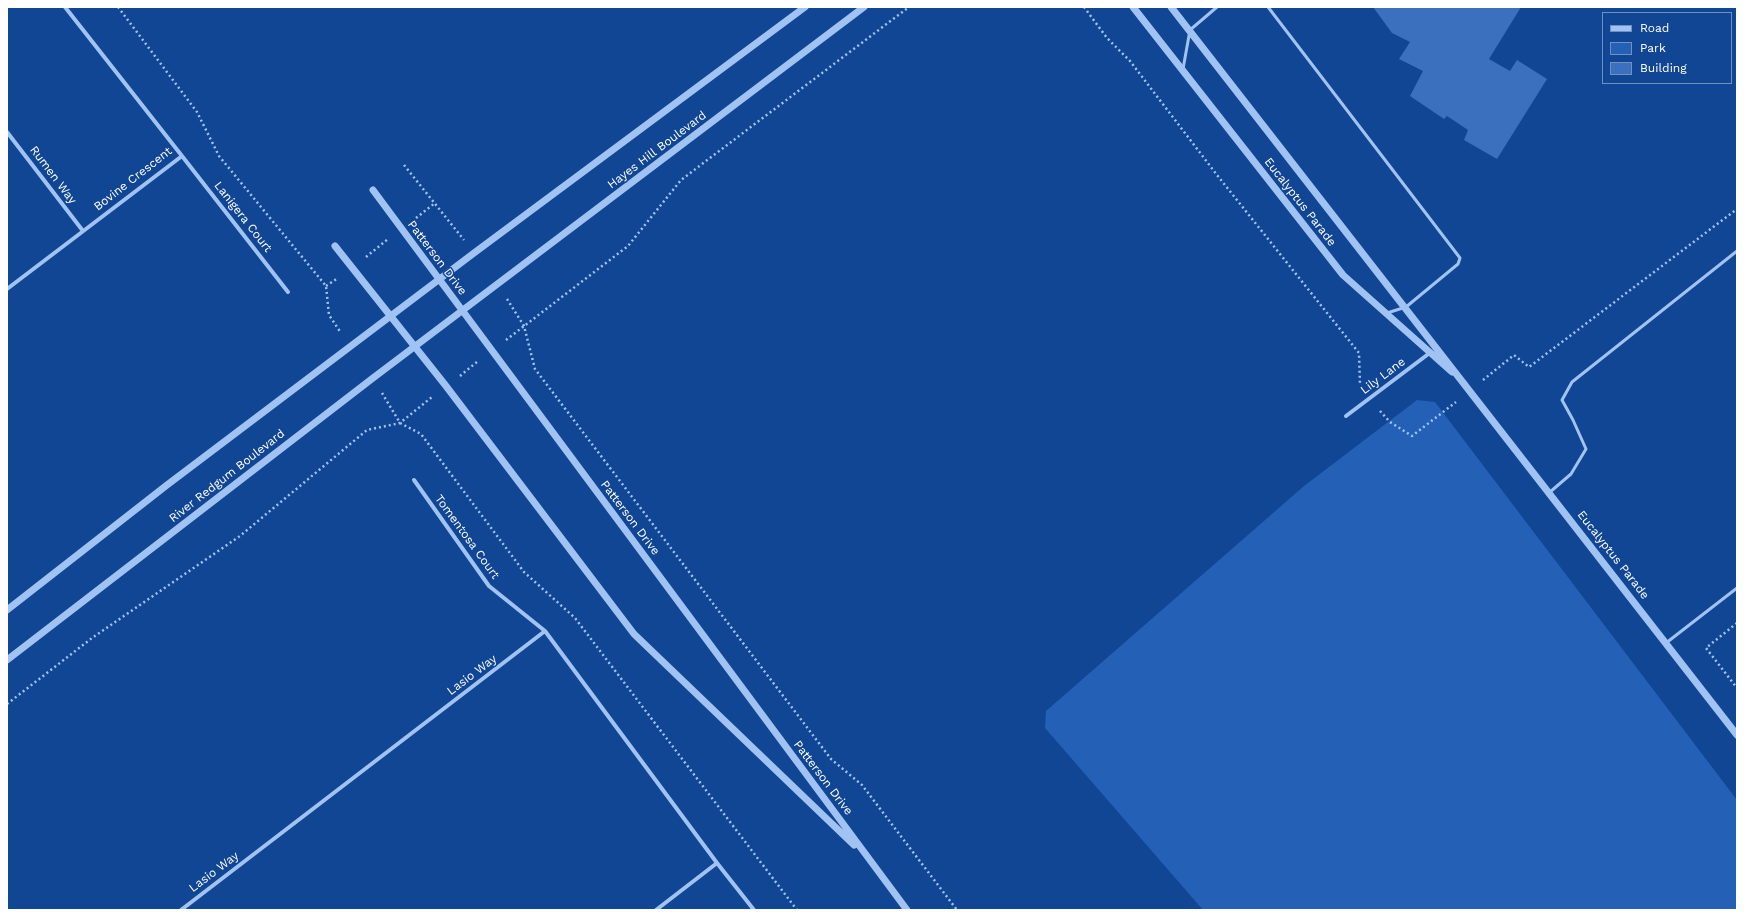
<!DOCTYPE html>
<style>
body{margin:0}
#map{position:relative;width:1744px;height:917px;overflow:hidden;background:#114695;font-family:"Work Sans",sans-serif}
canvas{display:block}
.frame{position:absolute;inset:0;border:8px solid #fff;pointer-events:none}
.legend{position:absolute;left:1602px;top:12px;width:130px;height:72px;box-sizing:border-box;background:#114695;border:1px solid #7090bf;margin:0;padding:5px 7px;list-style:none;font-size:12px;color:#fff}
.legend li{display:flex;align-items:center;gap:8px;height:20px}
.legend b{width:20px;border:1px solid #7090bf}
</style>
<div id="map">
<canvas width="1744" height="917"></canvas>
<div class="frame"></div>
<ul class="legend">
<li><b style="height:5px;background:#a0c3f3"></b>Road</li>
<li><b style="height:11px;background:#2460b5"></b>Park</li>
<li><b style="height:11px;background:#3a70be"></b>Building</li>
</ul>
</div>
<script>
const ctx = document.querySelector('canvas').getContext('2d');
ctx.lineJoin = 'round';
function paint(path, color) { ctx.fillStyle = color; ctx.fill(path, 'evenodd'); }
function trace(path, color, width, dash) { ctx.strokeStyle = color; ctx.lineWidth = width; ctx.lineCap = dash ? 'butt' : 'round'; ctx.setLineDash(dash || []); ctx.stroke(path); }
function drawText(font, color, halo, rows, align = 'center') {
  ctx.font = font + ' "Work Sans",sans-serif'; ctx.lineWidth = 3; ctx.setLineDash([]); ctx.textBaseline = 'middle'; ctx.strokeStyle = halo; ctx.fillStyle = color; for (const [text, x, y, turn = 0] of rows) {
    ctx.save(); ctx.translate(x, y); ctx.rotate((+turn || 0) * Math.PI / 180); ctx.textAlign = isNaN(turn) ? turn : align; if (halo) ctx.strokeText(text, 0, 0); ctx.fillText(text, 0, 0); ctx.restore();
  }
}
paint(new Path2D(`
 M1417,400l18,2 302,398v110h-534l-158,-182 1,-17 258,-225z`), '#2460b5');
paint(new Path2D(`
 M1373,7h148l-32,52 21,12 7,-11 30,19 -50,80 -33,-19 4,-10 -21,-14 -3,3 -34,-23 13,-25 -24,-12 11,-17 -18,-9z`), '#3a70be');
trace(new Path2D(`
 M118,7l79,105 22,44 107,130 3,29 12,18
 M1084,7l23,31 23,23 87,114 142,178 1,32
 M404,165l60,75
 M416,218l19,-15
 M366,257l22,-18
 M326,286l12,-8
 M507,299l17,27 11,43 296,390 31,26 95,125
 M506,340l122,-94 53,-66 228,-173
 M460,376l18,-15
 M1483,380l31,-25 15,12 208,-158
 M382,393l18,30 21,11 103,138 51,46 222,292
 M1380,411l10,11 22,14 44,-34
 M1737,623l-31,25 31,40
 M7,704l85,-66 148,-102 127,-106 33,-7 32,-26`), '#a0c3f3', 2.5, [2, 3]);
trace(new Path2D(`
 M1268,7l192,251 -2,6 -52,43 -19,6
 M1183,69l7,-39 27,-23
 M1550,492l21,-18 15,-25 -13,-29 -11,-20 10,-18 165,-131
 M1666,643l71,-55`), '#a0c3f3', 3);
trace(new Path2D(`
 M7,132l76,99
 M182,156l106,136
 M7,289l175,-133 -117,-149
 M1346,416l85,-64
 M414,480l75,106 56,45
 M181,910l364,-279 172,232
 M656,910l61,-47 37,47`), '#a0c3f3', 4);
trace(new Path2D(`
 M1133,7l210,268 109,97
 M1171,7l566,728
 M373,190l534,720
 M335,246l111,140 188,248 220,211
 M7,610l160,-125 307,-232 331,-246
 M7,660l366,-282 491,-371`), '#a0c3f3', 7);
drawText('12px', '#fff', '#114695', [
 ["Hayes Hill Boulevard",657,150,-37],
 ["Rumen Way",53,175,53],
 ["Bovine Crescent",133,179,-38],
 ["Eucalyptus Parade",1300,202,52],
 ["Lanigera Court",243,217,52],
 ["Patterson Drive",437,258,53],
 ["Lily Lane",1383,376,-37],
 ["River Redgum Boulevard",227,476,-38],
 ["Patterson Drive",630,518,53],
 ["Tomentosa Court",467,537,54],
 ["Eucalyptus Parade",1613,555,52],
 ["Lasio Way",472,675,-37],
 ["Patterson Drive",823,778,53],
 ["Lasio Way",214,872,-37]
]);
</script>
